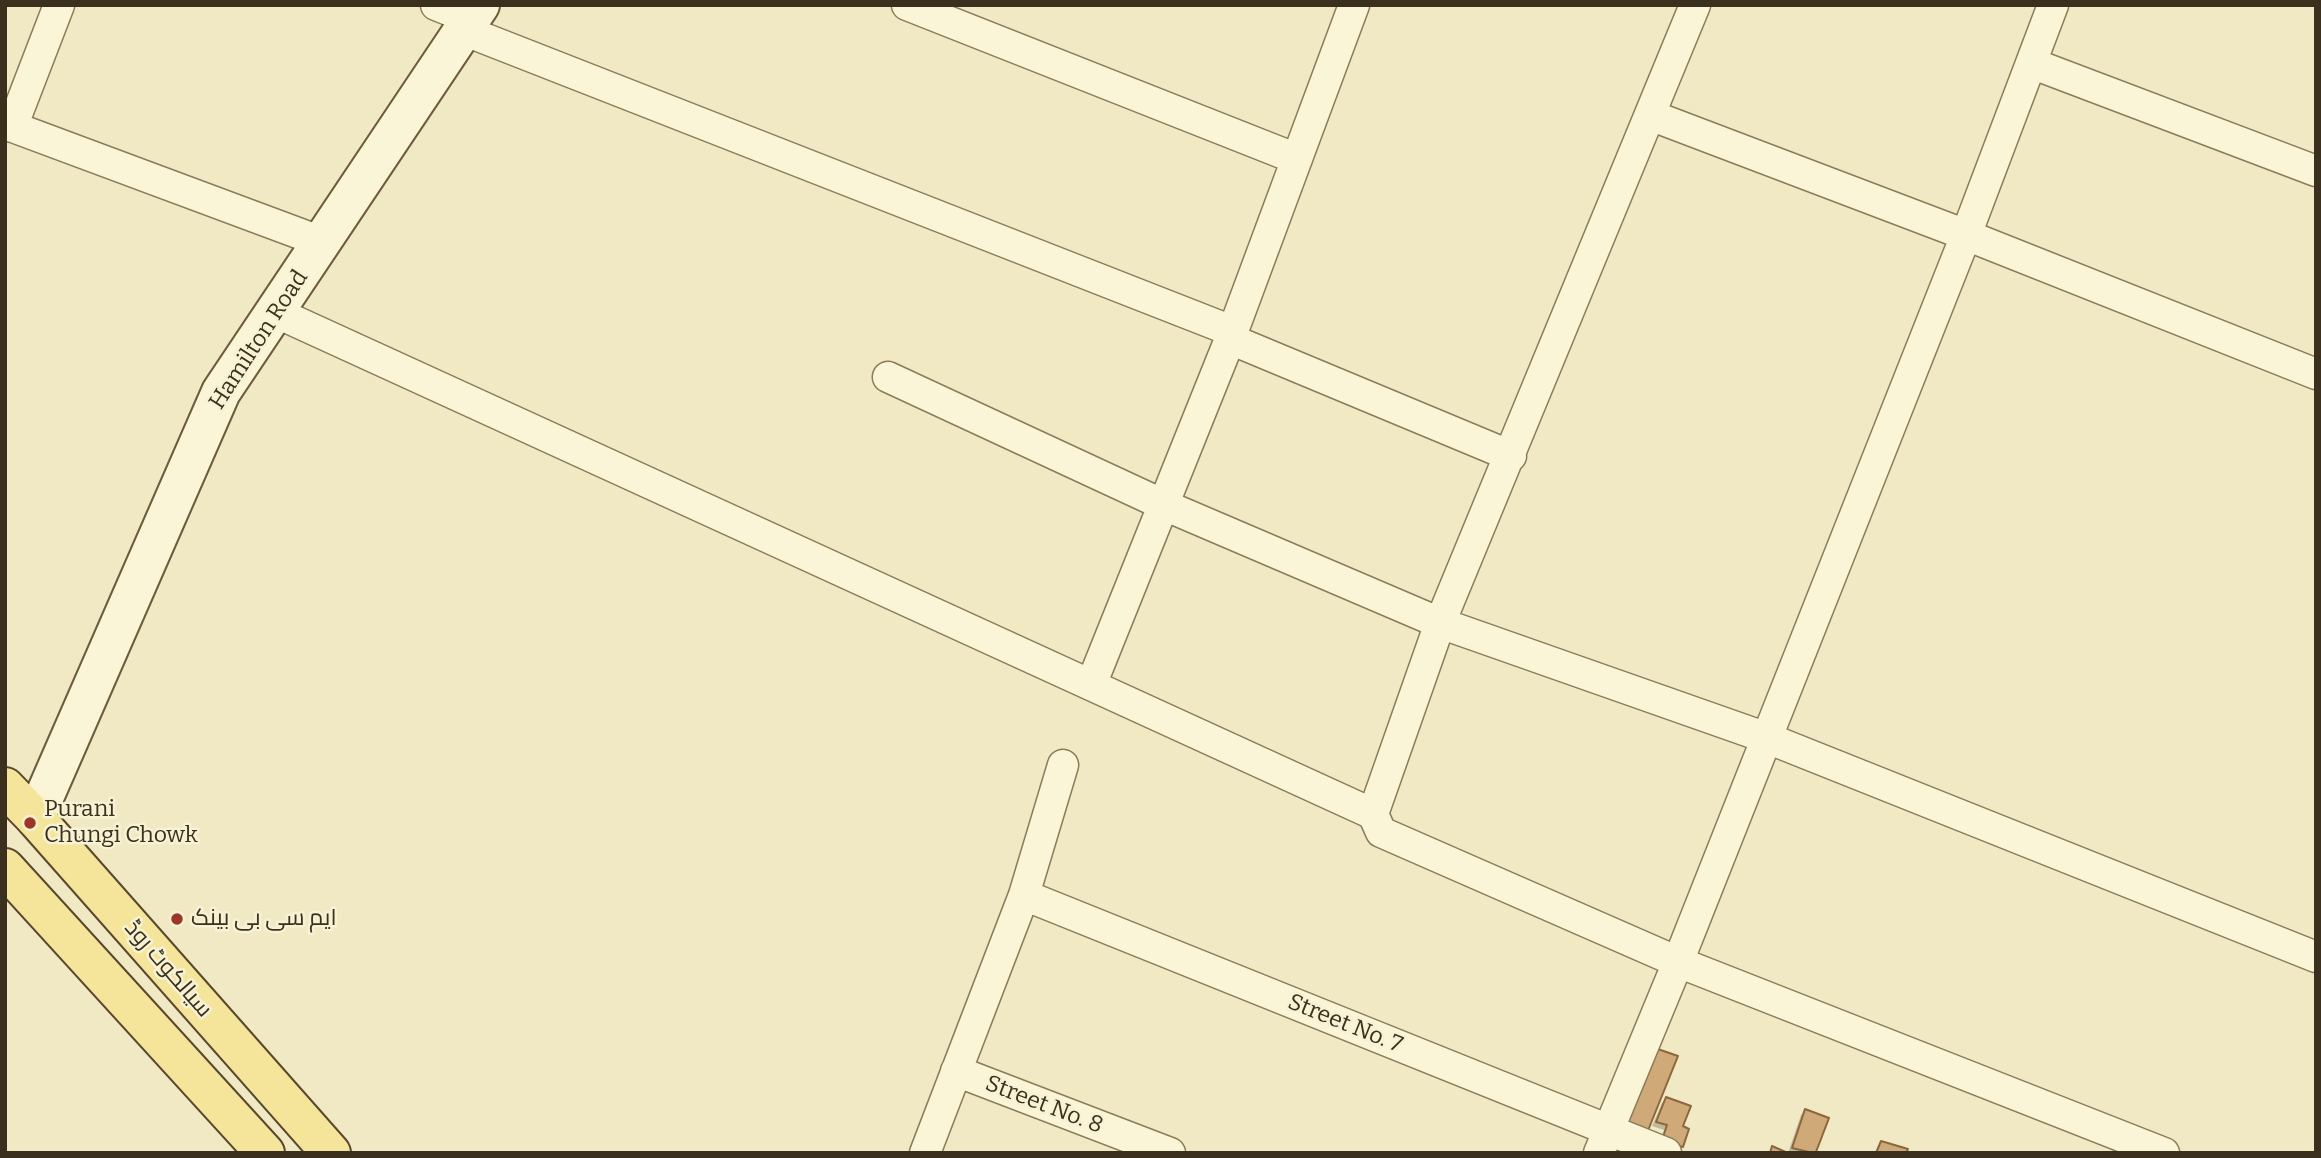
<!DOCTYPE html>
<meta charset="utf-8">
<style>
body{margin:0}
#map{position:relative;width:2321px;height:1158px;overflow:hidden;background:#f0e9c4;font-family:Bitter,serif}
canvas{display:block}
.frame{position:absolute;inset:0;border:7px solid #3b301e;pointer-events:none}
</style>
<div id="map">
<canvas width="2321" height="1158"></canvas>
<div class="frame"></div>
</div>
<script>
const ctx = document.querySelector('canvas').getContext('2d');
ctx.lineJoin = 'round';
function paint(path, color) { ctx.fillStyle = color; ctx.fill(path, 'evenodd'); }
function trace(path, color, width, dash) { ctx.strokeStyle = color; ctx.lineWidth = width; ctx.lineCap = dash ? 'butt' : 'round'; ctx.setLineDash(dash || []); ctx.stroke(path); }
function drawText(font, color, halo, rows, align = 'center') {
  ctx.font = font + ' Bitter,Cairo,serif'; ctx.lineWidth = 5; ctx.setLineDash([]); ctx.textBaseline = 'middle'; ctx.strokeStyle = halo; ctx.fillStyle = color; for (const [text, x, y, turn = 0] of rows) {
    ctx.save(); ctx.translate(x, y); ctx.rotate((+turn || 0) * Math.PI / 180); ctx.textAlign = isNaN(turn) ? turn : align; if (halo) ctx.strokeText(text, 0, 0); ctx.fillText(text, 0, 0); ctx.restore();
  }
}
paint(new Path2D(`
 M1666,1099l16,47 -5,4 -18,-6 5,-14 -12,-4 10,-23z
 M1805,1111l8,42h-25l13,-38z`), '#0003');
const building = new Path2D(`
 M1649,1046l29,10 -31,77 -29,-10z
 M1666,1097l25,9 -8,20 6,3 -6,18 -21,-7 5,-15 -11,-3z
 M1805,1109l24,9 -13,34 -3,1 -21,-5z
 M1881,1141l27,8 -2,4h-30z
 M1772,1146l16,7h-18z`);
paint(building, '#d0a978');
trace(building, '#8b673e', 2);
const street = new Path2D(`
 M436,5l35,14
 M907,5l390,154
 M463,30l769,301
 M2031,63l285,108
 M1650,115l316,120 350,139
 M5,124l317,118
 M12,127l47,-122
 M275,312l1098,502 8,18 297,130 486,191
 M1230,339l281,117
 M888,377l276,128 276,118 327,115 549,219
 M1091,685l139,-346 124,-334
 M1373,814l67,-191 255,-618
 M1024,895l642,258
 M956,1071l214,82
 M925,1153l99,-258 39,-130
 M1599,1153l79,-191 288,-727 87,-230`);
const secondary = new Path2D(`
 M35,818l186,-426 259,-387`);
const primary = new Path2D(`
 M5,787l30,31 296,335
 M5,868l260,285`);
trace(street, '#8b7b59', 33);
trace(secondary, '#6d5c3c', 42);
trace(primary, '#59482e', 42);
trace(street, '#faf5d7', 30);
trace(secondary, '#faf5d7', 38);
trace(primary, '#f4e59a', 38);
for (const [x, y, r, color] of [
 [30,823,7,"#9d3627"],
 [177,919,7,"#9d3627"]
]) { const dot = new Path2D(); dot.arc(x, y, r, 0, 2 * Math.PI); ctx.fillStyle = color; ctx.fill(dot); trace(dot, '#f7f2d4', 2.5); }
drawText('23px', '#3b301e', '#f7f2d4', [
 ["Hamilton Road",259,340,-57],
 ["سیالکوٹ روڈ",168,969,49],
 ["Street No. 7",1345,1024,22],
 ["Street No. 8",1044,1105,21]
]);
drawText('23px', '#3b301e', '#f7f2d4', [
 ["Purani",44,810],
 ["Chungi Chowk",44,836],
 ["ایم سی بی بینک",191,919]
], 'left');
</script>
